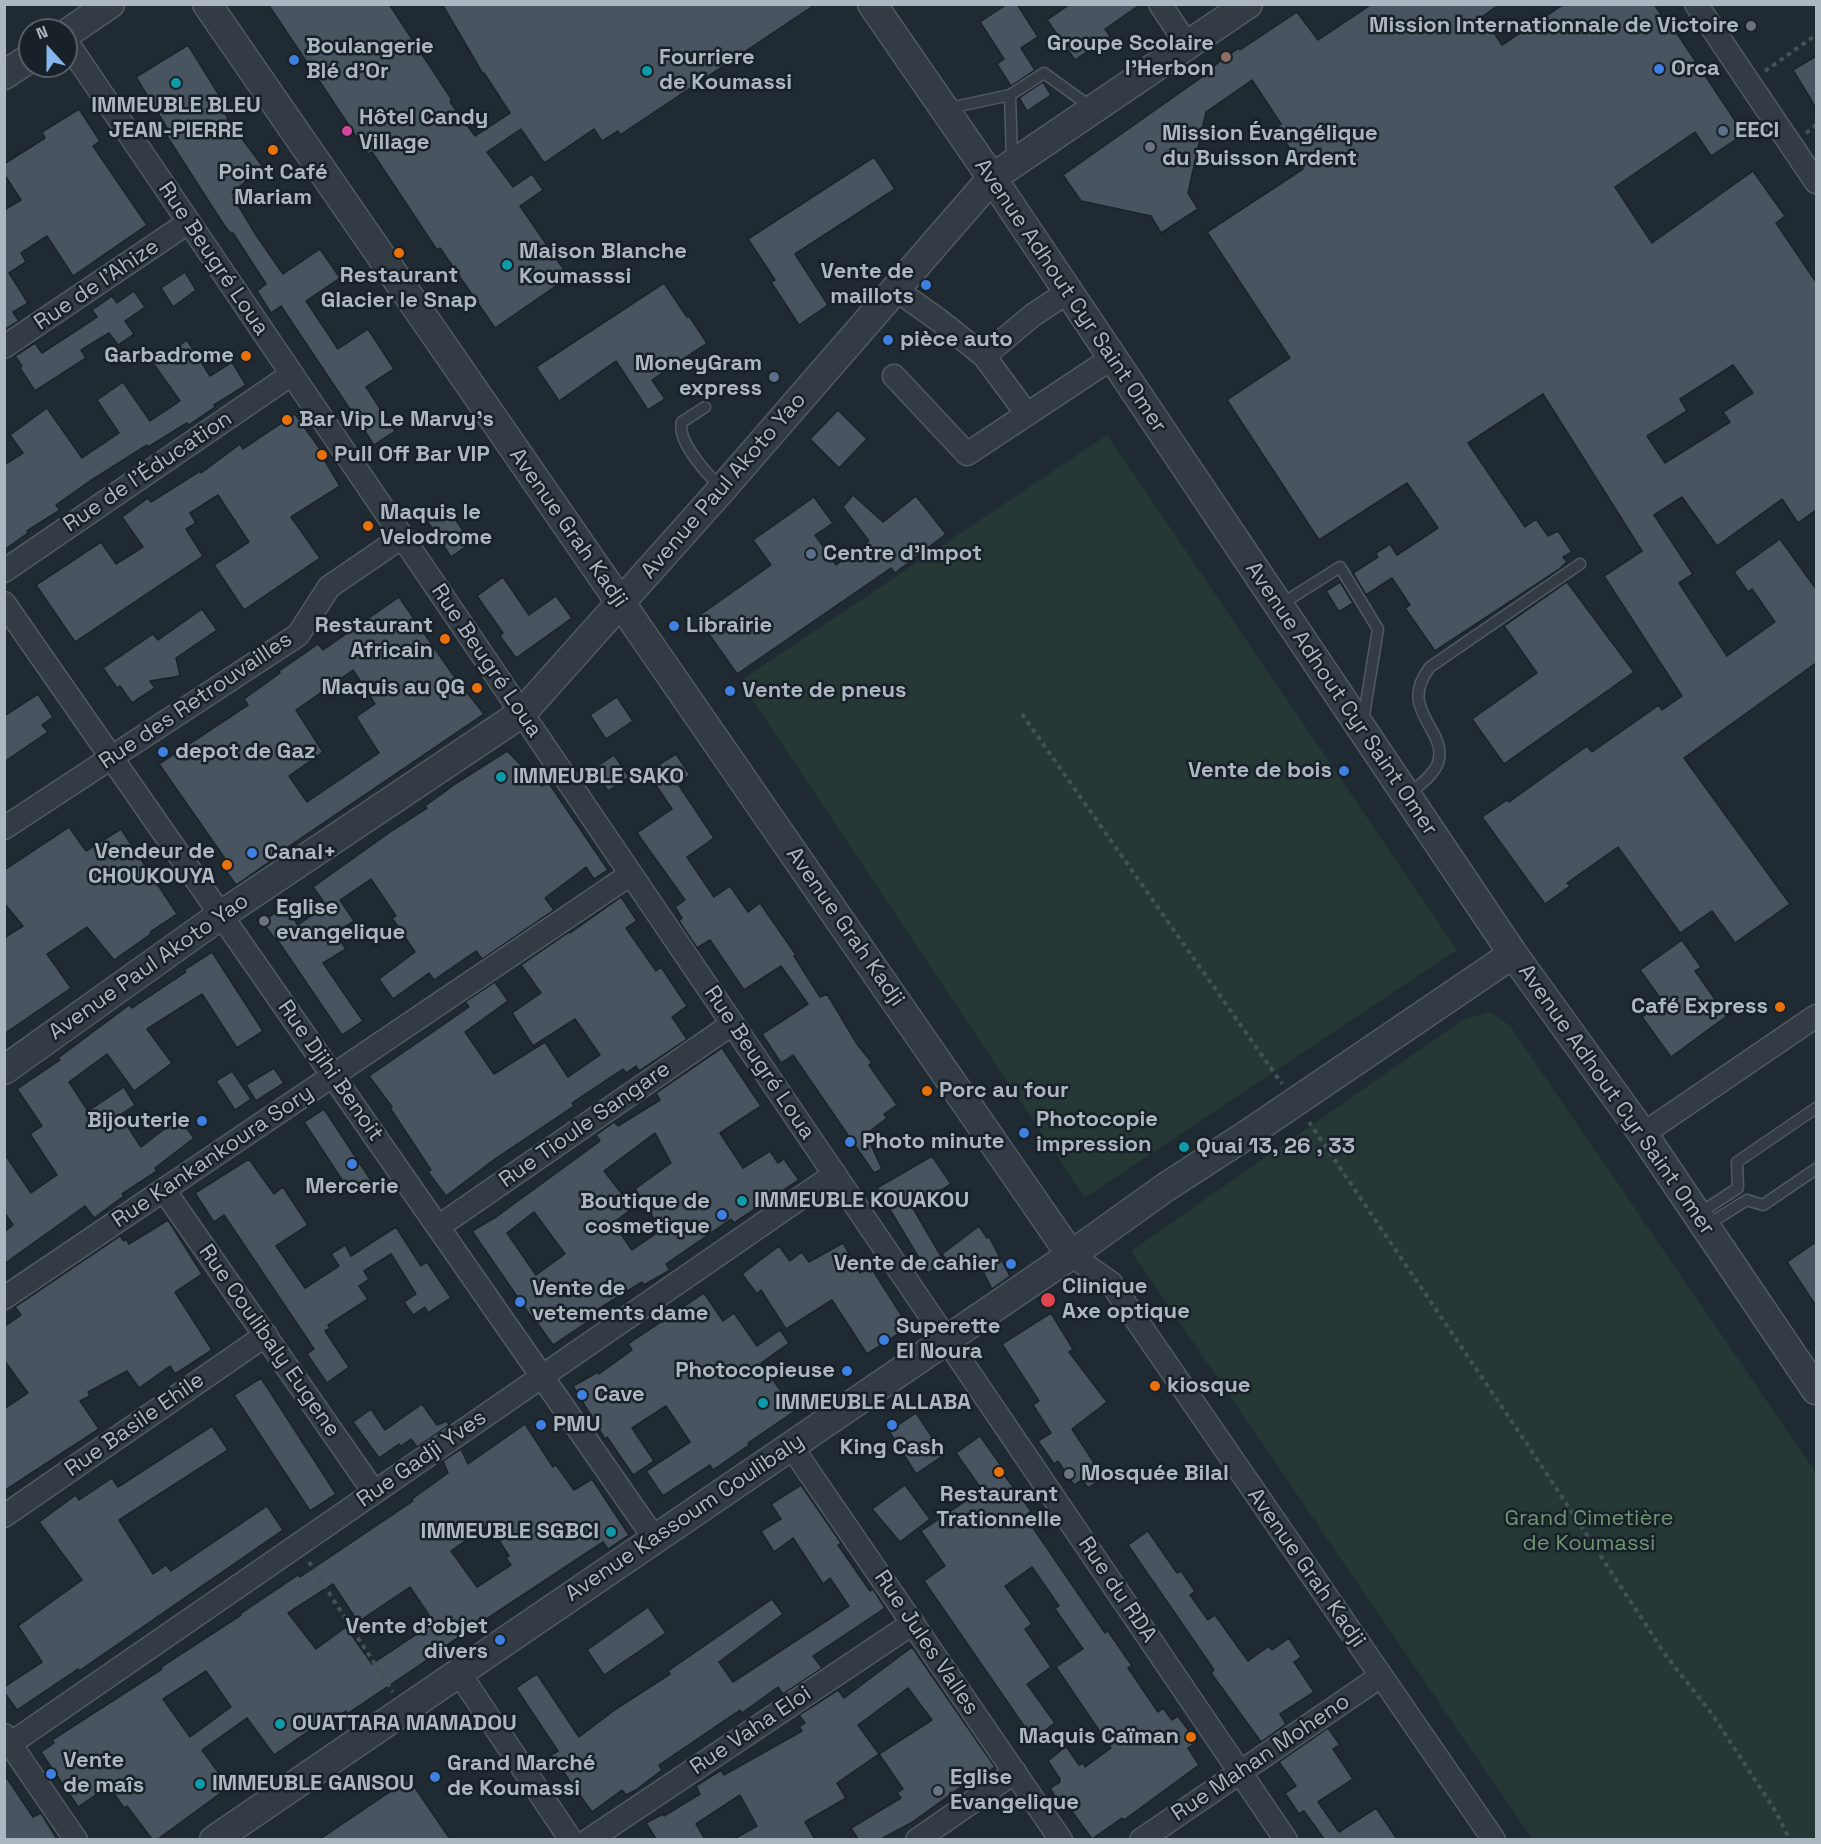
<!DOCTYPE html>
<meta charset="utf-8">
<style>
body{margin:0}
#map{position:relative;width:1821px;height:1844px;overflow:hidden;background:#202a33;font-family:"Space Grotesk",sans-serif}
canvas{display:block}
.frame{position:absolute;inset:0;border:6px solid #adb7c1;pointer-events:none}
.north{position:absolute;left:18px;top:18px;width:60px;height:60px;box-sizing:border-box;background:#192128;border:2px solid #545d65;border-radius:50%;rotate:339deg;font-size:16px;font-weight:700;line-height:24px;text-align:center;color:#adb7c1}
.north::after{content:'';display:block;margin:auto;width:21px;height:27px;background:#85b7ee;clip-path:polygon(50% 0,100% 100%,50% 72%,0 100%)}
</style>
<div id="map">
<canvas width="1821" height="1844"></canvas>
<div class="frame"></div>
<div class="north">N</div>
</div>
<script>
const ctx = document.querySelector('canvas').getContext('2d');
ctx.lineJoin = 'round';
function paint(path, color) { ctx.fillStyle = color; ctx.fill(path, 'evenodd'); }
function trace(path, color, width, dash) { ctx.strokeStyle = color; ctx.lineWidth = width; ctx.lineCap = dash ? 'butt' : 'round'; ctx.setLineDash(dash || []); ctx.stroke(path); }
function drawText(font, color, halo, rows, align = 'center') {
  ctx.font = font + ' "Space Grotesk",sans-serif'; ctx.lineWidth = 5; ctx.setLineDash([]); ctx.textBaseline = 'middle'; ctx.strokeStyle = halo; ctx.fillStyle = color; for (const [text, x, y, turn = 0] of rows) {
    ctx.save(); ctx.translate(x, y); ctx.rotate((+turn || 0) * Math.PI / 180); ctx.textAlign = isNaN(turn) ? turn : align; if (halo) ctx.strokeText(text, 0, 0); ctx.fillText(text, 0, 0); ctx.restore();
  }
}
paint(new Path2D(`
 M1107,435l350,515 -372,248 -345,-517z
 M1490,1012l20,14 306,447v366h-284l-401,-588 333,-232z`), '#253836');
const building = new Path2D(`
 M268,4h121l63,96 -2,2 25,34 35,-23 -26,-40 -1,1 -41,-70h374l-196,131 -2,-4 -16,10 -8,-12 -50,34 -23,-34 -34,23 26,35 19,-13 11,16 -23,16 49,71 -74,51 -55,-80 -3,2 -65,-98 -4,2z
 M1007,4h10l21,33 -17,11 14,22 -24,16 -14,-22 7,-5 -24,-37z
 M1070,4h71l-36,25 5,7 -35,24 -28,-40z
 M1372,4h128l-17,12 19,29 62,-41h90l20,30 2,-2 68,102 -33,22 -16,-24 -80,55 37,56 101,-72 32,45 -9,7 40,59v228l-18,13 -16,-24 -65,47 -35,-49 -28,18 39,59 -14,9 48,73 48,-34 -23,-33 -4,3 -14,-20 46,-33 36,50v74l-132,95 106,146 -55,39 -23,-32 -32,22 -62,-86 -51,36 3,3 -25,18 -63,-87 25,-17 2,2 78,-56 5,6 67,-47 3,5 20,-14 -78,-120 38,-25 -99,-157 -75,49 57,84 11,-8 12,17 10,-5 14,21 -9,5 4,5 -9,8 -123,81 -30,-43 5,-3 -18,-27 -26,17 -13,-22 25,-16 -2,-4 14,-9 7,11 41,-27 -31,-45 -88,57 -92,-140 63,-42 -83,-126 96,-63 -27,-42 5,-3 -29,-44 -46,32 -18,81 10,16 -37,24 -10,-17 -70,-15 -18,-26 139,-98 -1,-1 22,-17 16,-11 1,2 57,-38 21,28zM1733,365l20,28 -30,19 7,10 -65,41 -18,-27 40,-25 -7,-12z
 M188,45l36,58 -2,1 13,35 5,-3 24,32 -32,24 2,3 -1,2 23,38 27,39 37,-25 20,29 -34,23 32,48 30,-20 26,40 -28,18 29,44 -21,14 -93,-139 -10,7 -14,-22 9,-7 -33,-51 -2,1 -7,-9 -61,-95 4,-2 -31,-51z
 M1816,56v52l-23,-38z
 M1043,82l8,13 -24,16 -8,-13z
 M79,109l21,32 -7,5 54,79 -74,51 -26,-40 -26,17 5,9 -17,11 19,30 -15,9 6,9 -15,9v-120l17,-10 -17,-26v-10l41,-26 -3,-6z
 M874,157l21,32 -100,65 33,51 -29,20 -28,-43 4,-2 -27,-41z
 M185,272l11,18 -23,17 -12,-19z
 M664,283l23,34 2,-1 18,27 -55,37 13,19 -17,11 -32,-49 -57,40 -23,-34z
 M134,291l11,16 -20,14 9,13 -16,11 -9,-12 -28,17 5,8 -51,33 -15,-23 2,-2 -7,-10 20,-13 7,10 55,-36 -5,-7 20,-14 5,7z
 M187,340l23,36 22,-14 14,23 -32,20 1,2 -26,18 -2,-2 -39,24 -1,-2 -57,36 -34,24 4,5 -33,21 1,2 -24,17v-85l19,-12 -13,-18 37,-27 35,50 37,-25 -22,-33 26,-18 27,39 30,-20 -27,-38z
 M838,410l29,29 -28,29 -29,-29z
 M295,414l32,45 -2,2 15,25 -49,31 29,41 -76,52 -30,-45 35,-23 -31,-47 -28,18 6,10 -10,6 17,27 -128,86 -39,-57 65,-43 15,22 27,-17 -21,-30 26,-19 3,4 49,-31 1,2 39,-29 3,5z
 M853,495l30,27 33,-26 30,38 -51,39 -4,-5 -154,106 -40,-57 74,-52 -18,-25 61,-43 19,26 -18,12 21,30 33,-24 -26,-34z
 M446,505l25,38 -20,14 -25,-38z
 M503,577l26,38 27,-19 16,22 -56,40 -16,-22 3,-3 -26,-37z
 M1340,582l13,21 -14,9 -13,-21z
 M1567,582l67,90 -130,92 -32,-45 65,-46 -33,-47z
 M399,597l52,75 33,42 -199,135v2l-49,34 -15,-21 5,-4 -67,-96 89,-59 -4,-6 36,-26 -1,-2 39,-27 5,6zM353,670l22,34 -19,13 23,36 -72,49 -18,-26 34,-24 -27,-42z
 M202,609l15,21 -41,28 4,18 -30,5 5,7 -23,15 -12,-17 -3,2 -14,-20 50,-34 5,6z
 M38,694l15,23 -11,8 6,7 -44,30v-46z
 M617,697l16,24 -27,18 -16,-24z
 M507,751l35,35 6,-4 60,88 -14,9 -8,-12 -41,31 9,12 -72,49 -6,-8 -42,29 -5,-7 -36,26 -14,-20 36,-27 -23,-34 4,-2 -25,-37 -31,21 14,21 -19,12 11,16 -23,14 40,58 -21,14 -66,-97 -1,1 -13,-17 23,-16 13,19 28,-20 -13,-18 80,-57 34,-22 -2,-2 33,-24z
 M676,754l14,21 -12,9 36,54 -27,19 27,40 16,-11 18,26 12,-9 36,52 -2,1 26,41 7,-3 30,50 15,19 -3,2 28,40 -13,9 3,4 -21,16 16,35 -8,4 -81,-118 -12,8 -19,-29 46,-30 -27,-38 -37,24 -34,-50 -13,8 -18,-27 3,-3 -7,-11 10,-7 -48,-67 35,-24 -25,-37z
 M614,755l15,22 -21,14 -15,-22z
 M69,827l17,24 35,-22 56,85 -27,18 1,2 -37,26 -27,-33 -40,27 24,34 -67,46v-96l19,-12 -19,-23v-33z
 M621,897l16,24 -11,7 30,43 5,-4 26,39 -15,11 15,22 -48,32 -3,-5 -10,7 -3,-4 -51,34 2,3 -79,53 -49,37 -18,-24 3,-2 -41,-62 2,-1 -23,-31 100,-69 -4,-5 30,-20 13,19 -43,31 29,42 51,-32 23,35 32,-22 -25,-36 -42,27 -21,-33 29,-20 -20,-28 48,-33 1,1z
 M1682,940l19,27 -6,4 32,45 -56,41 -29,-40 21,-15 -23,-32z
 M212,952l51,79 -26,17 -35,-54 -55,35 25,34 -38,28 -27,-37 -38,28 19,29 36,-24 11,18 -15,10 21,32 38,-29 15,20 -39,30 2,3 -35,23 2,2 -30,22 -9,-12 -81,58v-32l9,-7 -9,-13v-59l27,40 26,-18 -27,-41 12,-8 -25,-37 43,-29 -2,-2 71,-53 3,3 54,-36 -2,-2z
 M722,1048l39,58 -41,27 23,35 27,-17 8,12 6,-4 15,21 -65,43 -3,-4 -65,45 4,6 -26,15 -2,-3 -50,31 3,4 -42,28 -18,-25 -1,1 -62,-90 24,-14 104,-76 -4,-6 18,-13 4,4 42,-26 -4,-7zM655,1133l16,30 -36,26 26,41 -29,20 -19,-27 20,-15 -29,-37zM534,1212l31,42 -29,21 -29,-42z
 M274,1068l10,15 -28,18 -10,-16z
 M232,1071l19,28 -16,11 -19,-29z
 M324,1109l48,73 -20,13 -48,-73z
 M932,1156l19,28 -36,23 -1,3 31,53 -17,10 -51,-85z
 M249,1159l25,35 9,-7 25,38 -32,21 29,42 34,-22 -8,-12 14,-9 6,11 45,-29 25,39 6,-4 24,36 -23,15 -3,-6 -12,8 -9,-13 12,-8 -25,-40 -27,17 5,8 -10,7 9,13 -40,26 2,3 -5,3 24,36 -22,16 -20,-29 7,-5 -90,-134 -10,7 -19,-29z
 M168,1220l34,54 -27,18 37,58 -37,24 -5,-8 -31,22 -12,-17 -39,21 2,4 -10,5 19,28 -95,62v-82l24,-16 -24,-33v-33l17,-12 -6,-8 105,-71 4,5 2,-2 3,5z
 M979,1226l8,12 2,-1 21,39 -18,13 -18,-35 -20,15 -12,-15z
 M1816,1242v64l-29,-44z
 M843,1243l17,30 10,-7 39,61 -42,27 -35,-54 -46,29 -25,-39 -4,4 -15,-20 37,-28 11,15 12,-9 7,10z
 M704,1293l19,28 11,-8 23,33 23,-16 9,13 -28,20 34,48 -47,32 1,2 -36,25 -3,-5 -47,31 -17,-25 44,-29 -24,-36 -34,22 22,33 -21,14 -26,-38 -2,2 -32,-53 25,-14 1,2 33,-24 -4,-6z
 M1051,1313l22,36 -4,3 38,50 -35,27 32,49 -16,10 -6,-8 -8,5 -16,-24 -4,3 -16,-23 13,-8 -18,-28 6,-4 -37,-57z
 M261,1378l75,116 -26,17 -76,-116z
 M422,1404l15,21 10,-4 2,4 -32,22 -6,-8 -10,7 -2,-2 -20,14 -26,-36 18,-13 14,21z
 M916,1413l28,42 -28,19 -27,-43z
 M525,1424l28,43 3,-2 18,25 18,-11 37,56 -21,14 -5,-7 -174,115 1,1 -83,56 -1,-3 -22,15 -2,-4 -48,33 -27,-37 -45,32 27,37 -71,52h-6l-25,-33 -3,2 -15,-22 -31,21 -37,-55 13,-9 -2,-3 110,-71 -1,-2 80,-52 -1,-1 58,-39 2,2 113,-76 -1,-2 36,-26 -5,-12 18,-12 7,15zM486,1526l3,4 2,-2 18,28 -3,2 5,7 -34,22 -26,-36zM333,1584l25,38 52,-35 19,28 -5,4 5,7 -57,38 -26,-37 -30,22 -28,-36zM206,1671l25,36 -41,30 -27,-38z
 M212,1426l16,24 -109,70 34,54 13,-9 5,6 96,-65 16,24 -204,141 -1,-2 -61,41 -13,-18v-5l38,-25 -24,-36 64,-46 -43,-58 37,-27 3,5 33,-22 6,9z
 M980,1436l27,38 -2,2 26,35 -6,5 80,117 3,-2 24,35 -4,2 30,44 5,-4 9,12 6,-4 19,26 -9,6 11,17 -75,55 -2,-2 -30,21 -27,-37 -5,3 -10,-17 10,-6v-3l-12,-18 18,-15 13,19 4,-2 2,4 26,-19 -55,-81 27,-18 -28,-40 4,-3 -27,-39 -27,19 27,38 -7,5 26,38 -24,17 28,39 -22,16 -109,-158 21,-15 -24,-35 61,-41 -26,-37z
 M801,1485l40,58 -3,2 32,46 3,-2 12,19 -72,48 9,12 -39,26 -5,-7 -36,26 -2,-3 -81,55 3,5 -26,20 -10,5 -4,-5 -30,22 -41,-57 7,-4 -42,-63 21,-14 42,63 37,-28 54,-35 -2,-3 104,-72 11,15 -64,48 14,20 116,-76 -19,-28 -7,6 -30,-46 -19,14 -13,-21 20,-12 -10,-15z
 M905,1485l25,34 -30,23 -28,-33z
 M1148,1531l29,42 4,-2 14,20 -5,4 18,25 7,-5 33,46 21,-15 3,4 17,-12 12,19 -7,5 20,30 -34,22 6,10 -25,18 -50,-69 3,-3 -86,-125z
 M648,1607l18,26 -62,42 -17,-25z
 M912,1647l83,120 -25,18 -2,-3 -57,41 -30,16h-23l-7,-11 50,-30 -4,-5 6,-4 -24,-35 -42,29 9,15 -41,24 10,17h-81l23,-13 -17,-31 -44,29 9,15h-49l-10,-16 17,-9 1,2 36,-22 -4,-8 25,-16 3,5 78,-44 -3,-4 6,-4 -6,-8 39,-25 6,8zM908,1688l24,32 -53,34 -21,-29z
 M1328,1728l12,17 -7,4 20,30 -35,23 21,30 37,-24 21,31h-73l-20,-28 -5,3 -14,-21 11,-7 -17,-24z
 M4,1774l29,43 8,-4 16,26h-53z
 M409,1779l41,60h-130z`);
paint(building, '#48545f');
trace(building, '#1b232a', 1.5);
const service = new Path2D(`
 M945,109l65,-14
 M1012,160l-2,-65 34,-22 47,34
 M705,407l-23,15c-6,19 27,54 40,67
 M1280,605l60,-38 38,62 -15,92
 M1409,794c9,-8 24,-18 29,-31 11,-34 -42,-52 -8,-96l150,-103
 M1698,1214l40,-26 -1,-26 79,-54
 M1707,1225l40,-25 16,5 53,-36`);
const minor = new Path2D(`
 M1160,4l28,42
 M1696,4l120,178
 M66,41l1220,1799
 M895,289l45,32 44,35 43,58
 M4,347l185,-125
 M984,356l49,-41 35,-23
 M894,376l73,78 145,-96
 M4,571l288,-197
 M4,603l651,936
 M4,828l294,-193 31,-48 73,-50
 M1643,1134l173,-118
 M164,1190l210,302
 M438,1227l294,-203
 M1071,1255l40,28 383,557
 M4,1298l627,-424
 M791,1446l270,394
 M4,1516l262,-181
 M459,1673l112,167
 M4,1735l72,105
 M10,1744l825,-570
 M589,1840l324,-217
 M917,1840l98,-68
 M1141,1840l240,-164`);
const tertiary = new Path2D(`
 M207,4l864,1251
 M872,4l120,174 521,776 130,180 173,256
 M66,34l44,-30
 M4,75l26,-17
 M4,1070l217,-155 301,-202 200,-224 270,-311 256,-174
 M214,1840l857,-585 95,-68 82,-53 265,-180`);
trace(service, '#515a62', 13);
trace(minor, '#515a62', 25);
trace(tertiary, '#515a62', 31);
trace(new Path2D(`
 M1765,71l51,-36
 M1806,133l10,-8
 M1022,714l260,370
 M1309,1122l222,328 136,207 45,57 64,98 14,28
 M309,1562l84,130`), '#415354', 4, [4.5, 4.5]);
trace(service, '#333c44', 10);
trace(minor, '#333c44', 22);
trace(tertiary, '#333c44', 28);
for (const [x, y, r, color] of [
 [1751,26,6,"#6b7280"],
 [1226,57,6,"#8d6e63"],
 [294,60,6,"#3f7fe0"],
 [1659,69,6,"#3f7fe0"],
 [647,71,6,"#0f9aa8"],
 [176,83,6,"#0f9aa8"],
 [347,131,6,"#d1479c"],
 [1723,131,6,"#5c6f8a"],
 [1150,147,6,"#6b7280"],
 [273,150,6,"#e8710a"],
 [399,253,6,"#e8710a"],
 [507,265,6,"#0f9aa8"],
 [926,285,6,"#3f7fe0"],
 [888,340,6,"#3f7fe0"],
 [246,356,6,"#e8710a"],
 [774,377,6,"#5c6f8a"],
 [287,420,6,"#e8710a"],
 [322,455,6,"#e8710a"],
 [368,526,6,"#e8710a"],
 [811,554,6,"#5c6f8a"],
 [674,626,6,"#3f7fe0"],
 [445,639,6,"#e8710a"],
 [477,688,6,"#e8710a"],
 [730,691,6,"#3f7fe0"],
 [163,752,6,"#3f7fe0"],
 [1344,771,6,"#3f7fe0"],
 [501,777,6,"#0f9aa8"],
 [252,853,6,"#3f7fe0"],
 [227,865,6,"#e8710a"],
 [264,921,6,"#6b7280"],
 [1780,1007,6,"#e8710a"],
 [927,1091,6,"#e8710a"],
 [202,1121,6,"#3f7fe0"],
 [1024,1133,6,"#3f7fe0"],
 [850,1142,6,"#3f7fe0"],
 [1184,1147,6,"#0f9aa8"],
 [352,1164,6,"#3f7fe0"],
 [742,1201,6,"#0f9aa8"],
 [722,1215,6,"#3f7fe0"],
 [1011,1264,6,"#3f7fe0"],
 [1048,1300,8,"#e0444e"],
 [520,1302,6,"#3f7fe0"],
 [884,1340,6,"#3f7fe0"],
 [847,1371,6,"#3f7fe0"],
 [1155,1386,6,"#e8710a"],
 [582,1395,6,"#3f7fe0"],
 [763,1403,6,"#0f9aa8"],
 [541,1425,6,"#3f7fe0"],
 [892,1425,6,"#3f7fe0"],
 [999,1472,6,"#e8710a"],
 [1069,1474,6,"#6b7280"],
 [611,1532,6,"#0f9aa8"],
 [500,1640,6,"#3f7fe0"],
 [280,1724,6,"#0f9aa8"],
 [1191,1737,6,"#e8710a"],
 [51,1774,6,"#3f7fe0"],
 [435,1777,6,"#3f7fe0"],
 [200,1784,6,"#0f9aa8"],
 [938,1791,6,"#6b7280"]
]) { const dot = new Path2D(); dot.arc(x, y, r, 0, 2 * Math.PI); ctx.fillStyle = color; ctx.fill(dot); trace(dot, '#192128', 2); }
drawText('bold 22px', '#adb7c1', '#192128', [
 ["Mission Internationnale de Victoire",1739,26,"right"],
 ["Groupe Scolaire",1214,44,"right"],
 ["l'Herbon",1214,69,"right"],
 ["Boulangerie",306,47],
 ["Blé d'Or",306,72],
 ["Fourriere",659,58],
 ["de Koumassi",659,83],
 ["Orca",1671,69],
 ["IMMEUBLE BLEU",176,106,"center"],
 ["JEAN-PIERRE",176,131,"center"],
 ["Hôtel Candy",359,118],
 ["Village",359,143],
 ["EECI",1735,131],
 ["Mission Évangélique",1162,134],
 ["du Buisson Ardent",1162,159],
 ["Point Café",273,173,"center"],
 ["Mariam",273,198,"center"],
 ["Maison Blanche",519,252],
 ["Koumasssi",519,277],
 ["Vente de",914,272,"right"],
 ["maillots",914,297,"right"],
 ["Restaurant",399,276,"center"],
 ["Glacier le Snap",399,301,"center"],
 ["pièce auto",900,340],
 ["Garbadrome",234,356,"right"],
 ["MoneyGram",762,364,"right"],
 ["express",762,389,"right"],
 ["Bar Vip Le Marvy's",299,420],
 ["Pull Off Bar VIP",334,455],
 ["Maquis le",380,513],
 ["Velodrome",380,538],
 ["Centre d'Impot",823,554],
 ["Restaurant",433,626,"right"],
 ["Africain",433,651,"right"],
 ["Librairie",686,626],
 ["Maquis au QG",465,688,"right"],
 ["Vente de pneus",742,691],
 ["depot de Gaz",175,752],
 ["Vente de bois",1332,771,"right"],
 ["IMMEUBLE SAKO",513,777],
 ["Vendeur de",215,852,"right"],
 ["CHOUKOUYA",215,877,"right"],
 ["Canal+",264,853],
 ["Eglise",276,908],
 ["evangelique",276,933],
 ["Café Express",1768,1007,"right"],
 ["Porc au four",939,1091],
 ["Photocopie",1036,1120],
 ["impression",1036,1145],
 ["Bijouterie",190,1121,"right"],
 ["Photo minute",862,1142],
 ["Quai 13, 26 , 33",1196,1147],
 ["Mercerie",352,1187,"center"],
 ["IMMEUBLE KOUAKOU",754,1201],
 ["Boutique de",710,1202,"right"],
 ["cosmetique",710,1227,"right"],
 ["Vente de cahier",999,1264,"right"],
 ["Clinique",1062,1287],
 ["Axe optique",1062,1312],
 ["Vente de",532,1289],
 ["vetements dame",532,1314],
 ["Superette",896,1327],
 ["El Noura",896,1352],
 ["Photocopieuse",835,1371,"right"],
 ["kiosque",1167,1386],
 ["Cave",594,1395],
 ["IMMEUBLE ALLABA",775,1403],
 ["PMU",553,1425],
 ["King Cash",892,1448,"center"],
 ["Mosquée Bilal",1081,1474],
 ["Restaurant",999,1495,"center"],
 ["Trationnelle",999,1520,"center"],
 ["IMMEUBLE SGBCI",599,1532,"right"],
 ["Vente d'objet",488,1627,"right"],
 ["divers",488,1652,"right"],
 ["OUATTARA MAMADOU",292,1724],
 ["Maquis Caïman",1179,1737,"right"],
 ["Vente",63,1761],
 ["de maîs",63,1786],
 ["Grand Marché",447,1764],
 ["de Koumassi",447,1789],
 ["Eglise",950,1778],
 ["Evangelique",950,1803],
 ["IMMEUBLE GANSOU",212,1784]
], 'left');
drawText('22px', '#adb7c1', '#192128', [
 ["Rue Beugré Loua",213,259,56],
 ["Rue de l'Ahize",97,285,-34],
 ["Avenue Adhout Cyr Saint Omer",1070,296,56],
 ["Rue de l'Éducation",148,472,-34],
 ["Avenue Paul Akoto Yao",724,486,-49],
 ["Avenue Grah Kadji",568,528,55],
 ["Rue Beugré Loua",486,661,56],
 ["Avenue Adhout Cyr Saint Omer",1341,699,56],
 ["Rue des Retrouvailles",196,701,-34],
 ["Avenue Grah Kadji",845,927,55],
 ["Avenue Paul Akoto Yao",149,967,-35],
 ["Rue Beugré Loua",759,1063,56],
 ["Rue Djihi Benoit",330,1071,55],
 ["Avenue Adhout Cyr Saint Omer",1616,1100,55],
 ["Rue Tioule Sangare",585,1125,-35],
 ["Rue Kankankoura Sory",213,1157,-34],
 ["Rue Coulibaly Eugene",269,1341,55],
 ["Rue Basile Ehile",135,1425,-35],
 ["Rue Gadji Yves",422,1459,-35],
 ["Avenue Kassoum Coulibaly",685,1518,-34],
 ["Avenue Grah Kadji",1306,1568,55],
 ["Rue du RDA",1117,1590,56],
 ["Rue Jules Valles",926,1643,56],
 ["Rue Vaha Eloi",751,1731,-34],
 ["Rue Mahan Moheno",1261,1758,-34]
]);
drawText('22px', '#6f9574', '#192128', [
 ["Grand Cimetière",1589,1519],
 ["de Koumassi",1589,1544]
]);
</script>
